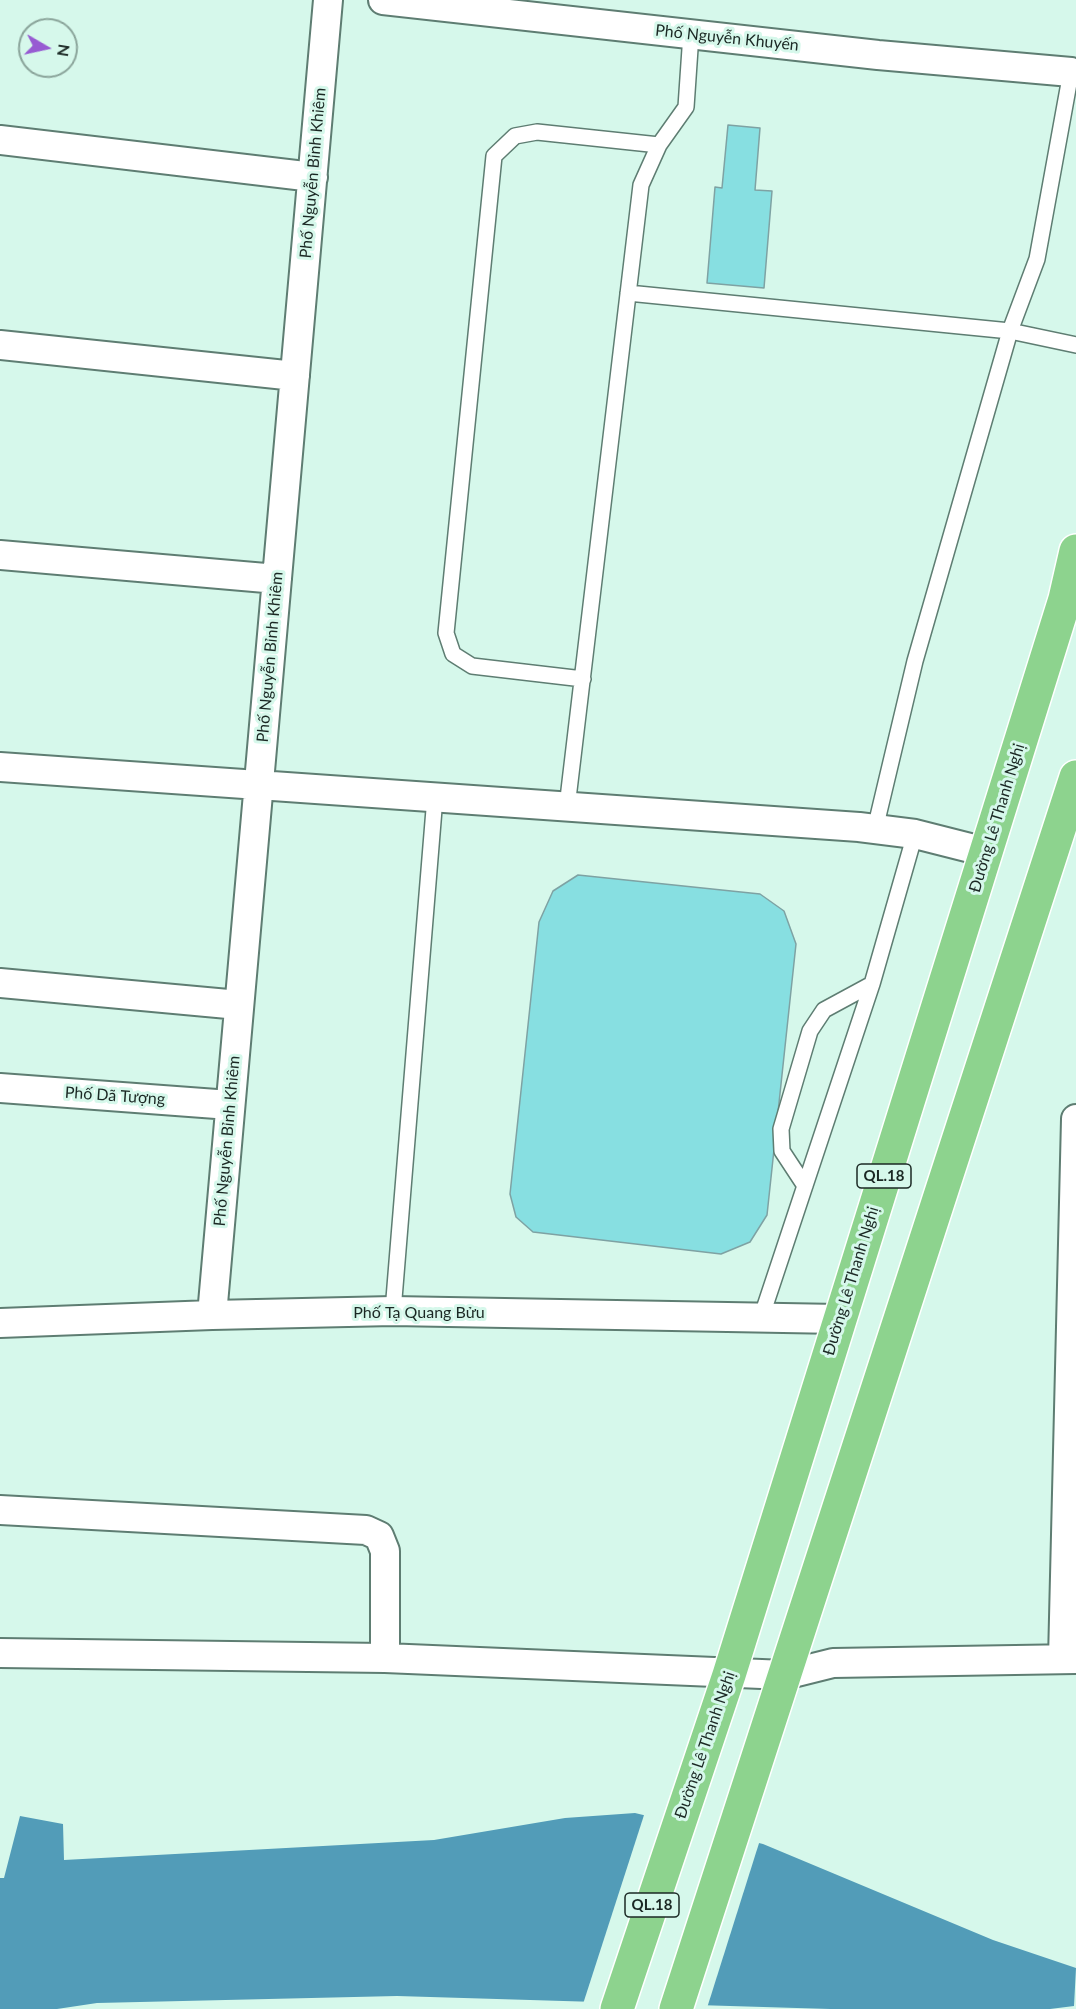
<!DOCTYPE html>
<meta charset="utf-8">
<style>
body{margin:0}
#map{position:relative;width:1076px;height:2009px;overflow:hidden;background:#d6f8eb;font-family:Lato,sans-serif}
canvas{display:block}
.north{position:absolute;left:18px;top:18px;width:60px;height:60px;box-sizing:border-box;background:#d6f8eb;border:2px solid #8ba59b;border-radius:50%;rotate:99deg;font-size:16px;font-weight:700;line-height:24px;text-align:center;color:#1b2824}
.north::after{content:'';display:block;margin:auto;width:21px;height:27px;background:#975bd2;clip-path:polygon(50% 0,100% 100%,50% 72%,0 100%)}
</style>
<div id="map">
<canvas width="1076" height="2009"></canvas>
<div class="north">N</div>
</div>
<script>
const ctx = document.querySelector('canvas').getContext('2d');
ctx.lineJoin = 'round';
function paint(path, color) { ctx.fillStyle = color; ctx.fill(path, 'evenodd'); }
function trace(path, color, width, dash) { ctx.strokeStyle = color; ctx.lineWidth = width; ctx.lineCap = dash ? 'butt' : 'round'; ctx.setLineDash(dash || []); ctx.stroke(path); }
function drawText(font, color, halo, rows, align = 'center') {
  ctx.font = font + ' Lato,sans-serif'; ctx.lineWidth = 6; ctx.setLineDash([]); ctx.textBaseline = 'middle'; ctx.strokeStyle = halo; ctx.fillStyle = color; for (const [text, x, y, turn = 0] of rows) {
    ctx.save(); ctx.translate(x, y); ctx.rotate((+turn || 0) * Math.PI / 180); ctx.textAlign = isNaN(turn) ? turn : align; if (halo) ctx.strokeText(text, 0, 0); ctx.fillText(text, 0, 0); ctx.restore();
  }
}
paint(new Path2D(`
 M635,1813l128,31 230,96 83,28 -2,38 -24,3h-220l-433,-13 -300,7 -40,6h-57v-131h4l16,-62 43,8 1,36 370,-20 131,-22z`), '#529cb8');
paint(new Path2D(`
 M645,1812l115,28 -53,168 -124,-4z`), '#d6f8eb');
const building = new Path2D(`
 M728,125l32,3 -5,62 17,1 -8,97 -57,-5 8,-96 7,1z
 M578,875l182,19 24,17 12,33 -29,271 -17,27 -29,12 -188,-22 -17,-15 -6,-23 29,-272 14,-31z`);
paint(building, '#87dfe1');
trace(building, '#7ea2a3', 1.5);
const lane = new Path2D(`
 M628,293l382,38 66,14
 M583,679l-111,-13 -19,-12 -7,-21 48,-477 21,-20 22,-4 122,13
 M567,807l74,-622 18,-40 27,-38 5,-73
 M875,829l40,-168 95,-330 27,-72 34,-187 5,-2
 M805,1186l-23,-35 -1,-22 29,-98 14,-21 48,-26
 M393,1311l42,-514
 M761,1318l111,-334 43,-150`);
const street = new Path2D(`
 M383,0l495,55 193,17
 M0,140l313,37
 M0,345l295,31
 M0,555l277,24
 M0,767l859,60 56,7 71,18
 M0,983l239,22
 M0,1088l230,17
 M212,1315l116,-1315
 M0,1323l212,-8 181,-4 446,8
 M0,1510l366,20 13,6 6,15v107
 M0,1653l385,5 400,17 48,-12 243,-4
 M1063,1659l13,-540`);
const highway = new Path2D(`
 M617,2009l112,-334 336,-1076 11,-48
 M676,2009l400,-1232`);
trace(lane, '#5e7d72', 18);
trace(street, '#5e7d72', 32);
trace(highway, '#fff', 36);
trace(lane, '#fff', 15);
trace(street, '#fff', 28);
trace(highway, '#8dd38e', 33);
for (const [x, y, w] of [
 [884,1176,54],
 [652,1905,54]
]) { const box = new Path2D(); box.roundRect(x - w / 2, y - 12, w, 24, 4.5); ctx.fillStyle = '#d6f8eb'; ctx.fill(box); trace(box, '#1b2824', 1.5); }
drawText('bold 15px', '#1b2824', null, [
 ["QL.18",884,1176],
 ["QL.18",652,1905]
]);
drawText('16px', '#1b2824', '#d6f8eb', [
 ["Phố Nguyễn Khuyến",727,38,6],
 ["Phố Nguyễn Bỉnh Khiêm",313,173,-85],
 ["Phố Nguyễn Bỉnh Khiêm",270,657,-85],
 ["Đường Lê Thanh Nghị",997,818,-73],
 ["Phố Dã Tượng",115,1096,4],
 ["Phố Nguyễn Bỉnh Khiêm",227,1141,-85],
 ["Đường Lê Thanh Nghị",851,1281,-73],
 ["Phố Tạ Quang Bửu",419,1313],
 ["Đường Lê Thanh Nghị",705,1745,-71]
]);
</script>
